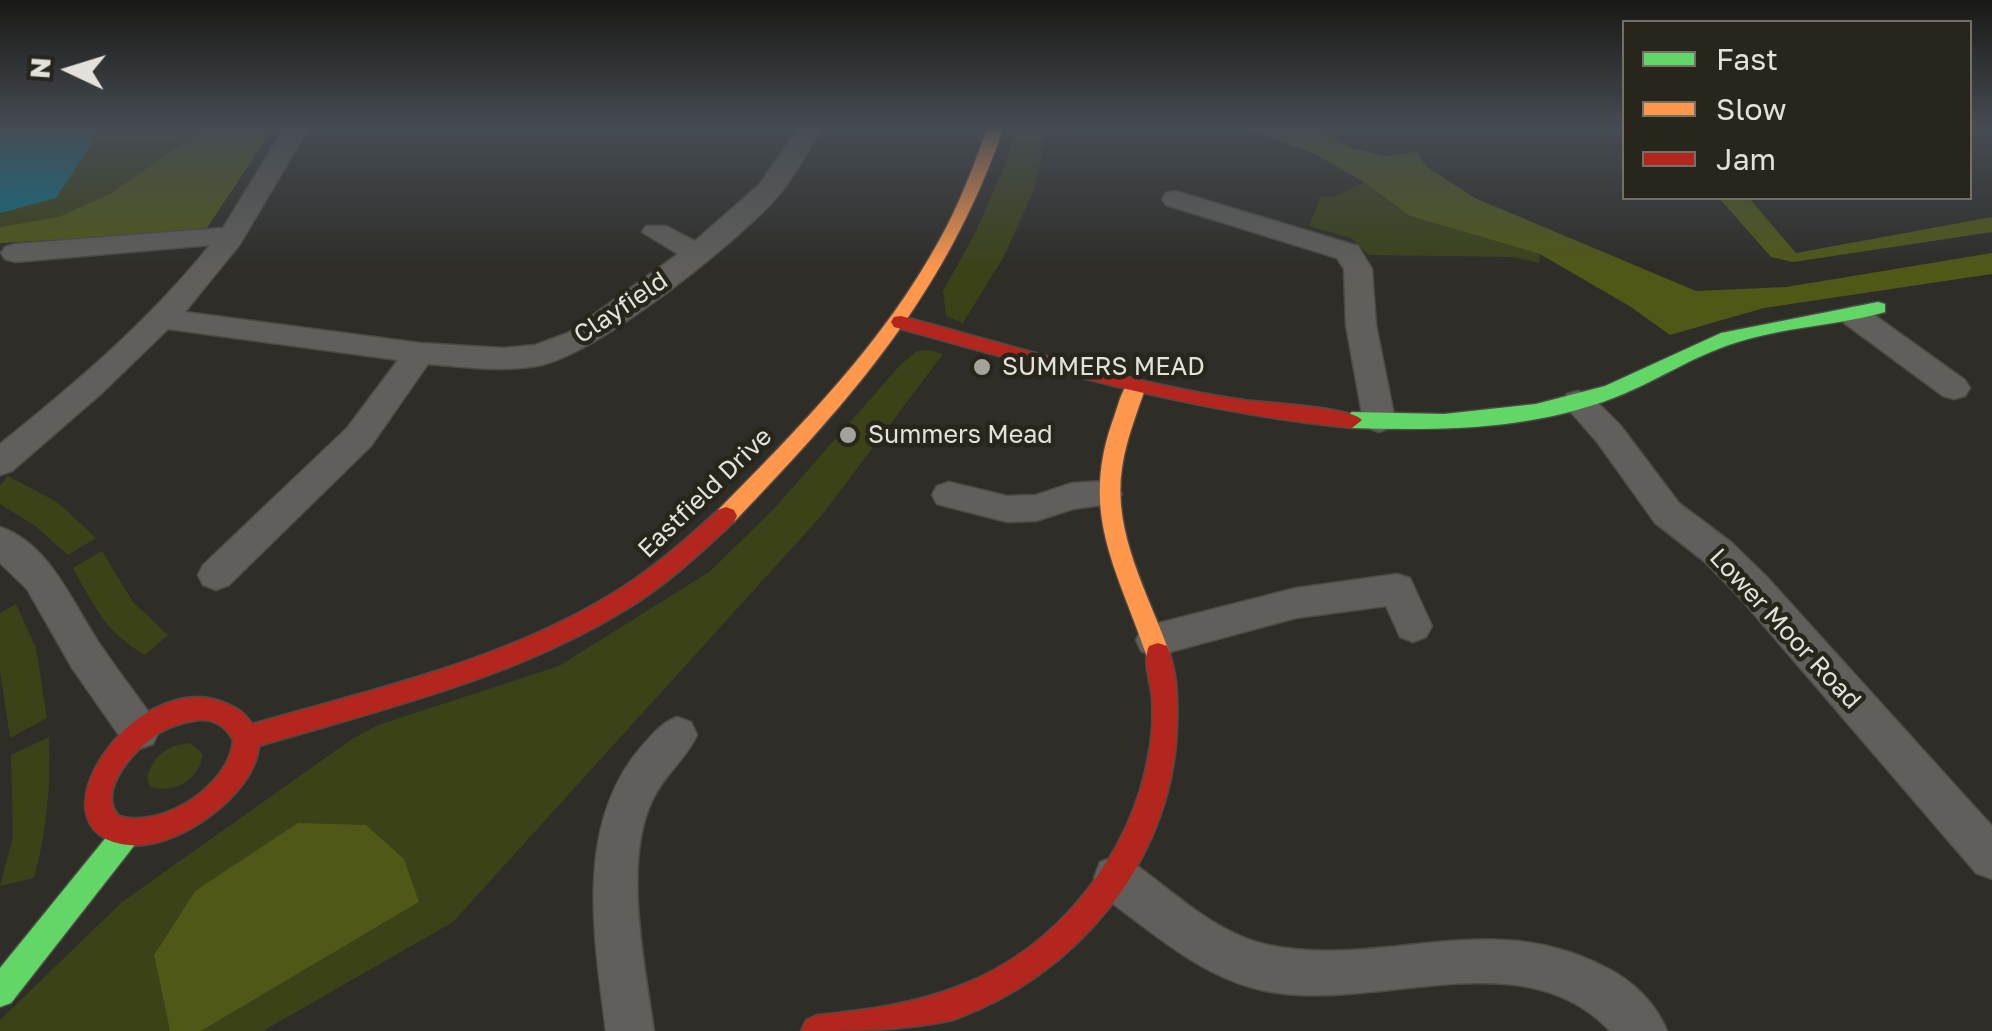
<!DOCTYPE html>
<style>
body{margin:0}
#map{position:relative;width:1992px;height:1031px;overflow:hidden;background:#2e2d28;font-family:"Golos Text",sans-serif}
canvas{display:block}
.legend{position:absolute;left:1622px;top:20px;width:350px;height:180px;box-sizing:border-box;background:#28251b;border:2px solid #737067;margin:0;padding:12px 18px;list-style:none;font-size:30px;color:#e3e1da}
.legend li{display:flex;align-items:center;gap:20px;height:50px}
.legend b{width:50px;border:2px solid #737067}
.north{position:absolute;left:20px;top:20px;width:100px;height:100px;-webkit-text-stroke:8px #28251b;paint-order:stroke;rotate:274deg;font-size:28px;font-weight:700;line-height:40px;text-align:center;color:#e3e1da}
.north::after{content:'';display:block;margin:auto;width:35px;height:45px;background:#e3e1da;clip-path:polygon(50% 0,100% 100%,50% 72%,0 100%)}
</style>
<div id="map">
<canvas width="1992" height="1031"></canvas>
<ul class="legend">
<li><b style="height:12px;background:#63d668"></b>Fast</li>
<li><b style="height:12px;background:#ff974d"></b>Slow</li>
<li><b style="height:12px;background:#b3261e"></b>Jam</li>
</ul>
<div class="north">N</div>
</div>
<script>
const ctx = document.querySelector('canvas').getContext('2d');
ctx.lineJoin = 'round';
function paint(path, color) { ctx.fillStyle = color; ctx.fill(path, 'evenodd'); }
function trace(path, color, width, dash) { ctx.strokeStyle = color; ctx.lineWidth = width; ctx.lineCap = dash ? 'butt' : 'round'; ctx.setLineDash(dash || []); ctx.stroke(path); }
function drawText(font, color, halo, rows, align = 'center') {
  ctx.font = font + ' "Golos Text",sans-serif'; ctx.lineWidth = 9; ctx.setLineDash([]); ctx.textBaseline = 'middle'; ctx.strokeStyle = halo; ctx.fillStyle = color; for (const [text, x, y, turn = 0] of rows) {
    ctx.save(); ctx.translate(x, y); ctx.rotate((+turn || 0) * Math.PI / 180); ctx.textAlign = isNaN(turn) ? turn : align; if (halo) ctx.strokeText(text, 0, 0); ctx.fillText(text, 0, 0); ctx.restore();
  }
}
paint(new Path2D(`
 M0,127h274l-204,110 -70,6z
 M1015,127h32l-13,63 -31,68 -40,65 -17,-7 -3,-25 33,-60 31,-70z
 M1364,182l46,34 130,38 -1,9 -26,-6 -144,-2 -18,-17 -42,-12 12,-30 13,1z
 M929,350l14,4 -121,161 -369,407 -190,109h-62l218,-129 -224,-11 -41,64 16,76h-170v-11l122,-118 230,-163 26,-14 181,-59 150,-94 63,-61 129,-147 16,-13z
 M8,476l49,26 39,36 -28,17 -33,-29 -35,-22v-19z
 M102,551l31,51 35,33 -23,20c-40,-23 -50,-48 -72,-87z
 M16,604l20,44 11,70 -37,20 -10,-66v-59z
 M49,737c2,50 -2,93 -15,141l-34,8 13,-49 -2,-82z
 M190,743l13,11c-3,24 -29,42 -53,32l-3,-8c6,-22 20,-33 43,-35z`), '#3b4217');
paint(new Path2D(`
 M205,127h69l-69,104 -205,12v-16l59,-10 53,-24z
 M1242,127h77l30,20 35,9 32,-4 11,15 48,31 221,93 90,-4 206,-34v21l-228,34 -94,27 -39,-28 -91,-53 -130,-38 -46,-34 -49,-28z
 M1719,198h30l47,55 196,-36v15l-199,30 -22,-5z
 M298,823l68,2 38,34 15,43 -218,129h-31l-16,-76 41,-64z`), '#505817');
paint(new Path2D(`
 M0,127h98l-6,16 -36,55 -56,15z`), '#0d728b');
const street = new Path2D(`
 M285,127h24l-69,117 -55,68 235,31 83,5 32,-3 33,-12 110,-79 -36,-22 4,-6h20l29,15 64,-56 40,-58h24c-15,23 -28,50 -46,70 -43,48 -175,153 -235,168 -37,8 -76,2 -114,-1l-57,82 -142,139 -13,5 -13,-5 -5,-10 5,-10 144,-137 51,-68 -230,-31 -65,63 -91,79 -12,4v-31c76,-61 149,-123 210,-199l-195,17 -10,-3 -4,-6 4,-6 10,-3 208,-16z
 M1175,191l183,55 14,23 4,56 19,95 -5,8 -11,4 -11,-4 -5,-8 -17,-95 -2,-56 -7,-11 -171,-53 -4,-6 4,-6z
 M1855,306l11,3 99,71 5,8 -5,8 -11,3 -11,-3 -99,-73 -4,-7 4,-7z
 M1578,391l11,3 32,32 58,77 52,39 35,34 226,250v53l-16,-6 -236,-275 -35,-36 -50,-39 -58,-81 -35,-40 5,-8z
 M1105,481l12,4 5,9 -5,9 -44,6 -37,12 -29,1 -70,-18 -5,-9 5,-9 12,-4 58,14 29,-1 36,-12z
 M0,527c49,16 72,75 99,116 17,25 36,50 54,75l6,13 -6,13 -14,5 -14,-5 -53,-76 -45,-79 -27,-26z
 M1397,574l13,4 22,48 -6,11 -13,5 -13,-5 -14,-31 -90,12 -141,38 -14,-5 -5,-11 5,-11 14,-5 141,-36z
 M677,717l14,5 6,13c-11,24 -33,40 -44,64 -31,62 -8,166 1,232h-48c-12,-95 -32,-207 36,-285 12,-13 19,-23 35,-29z
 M1116,856l16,6c42,30 84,72 136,83 117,24 219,-39 337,22 27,13 51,36 62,64h-57c-86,-92 -230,-20 -339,-39 -66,-11 -119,-60 -171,-98l-6,-16 6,-16z`);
const fast = new Path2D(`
 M1878,302l7,2v8c-49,14 -102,15 -150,31 -42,13 -78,38 -119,54 -84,33 -175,34 -264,31l-10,-8 10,-8 92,2 92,-10 69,-18 116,-53z
 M127,820l10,4 4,9 -4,9 -126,161 -11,4v-39l117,-144z`);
const slow = new Path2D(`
 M988,127h16c-59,168 -150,269 -270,395h-16l-3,-6 3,-6c82,-83 166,-168 222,-271 20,-36 34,-74 48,-112z
 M1136,379l10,7c-9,27 -20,54 -24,82 -10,65 27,127 48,186l-3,8 -9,3 -9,-3 -3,-8c-30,-88 -67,-142 -32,-237 5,-13 8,-34 22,-38z`);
const jam = new Path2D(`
 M901,316c113,30 227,67 343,84 22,3 108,7 118,20l-10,8c-157,-15 -306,-59 -458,-101l-3,-5 3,-5z
 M726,507l8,3 3,6 -3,6c-34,32 -68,63 -107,87 -112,69 -243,100 -368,137 -3,48 -83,105 -130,99 -107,-12 5,-178 94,-143 14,6 21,9 29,22 122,-35 249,-63 358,-129 40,-24 74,-54 108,-85zM199,720c16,-1 27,7 34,20 -3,45 -71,89 -114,76 -24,-27 20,-71 42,-84 12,-7 25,-10 38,-12z
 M1158,643l9,3c11,25 11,57 10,83 -5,133 -102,248 -224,291 -49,11 -101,11 -152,11l5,-11 11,-5c48,-5 97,-11 142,-29 98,-37 173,-132 190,-234 3,-16 4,-36 3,-53 -1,-17 -10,-37 -3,-53z`);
trace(street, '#4c4a45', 3);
trace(fast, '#4c4a45', 3);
trace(slow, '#4c4a45', 3);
trace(jam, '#4c4a45', 3);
paint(street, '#605f5b');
paint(fast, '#63d668');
paint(slow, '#ff974d');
paint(jam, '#b3261e');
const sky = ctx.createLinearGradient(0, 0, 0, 271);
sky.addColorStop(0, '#191916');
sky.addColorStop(0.47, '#464c53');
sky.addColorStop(1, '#464c5300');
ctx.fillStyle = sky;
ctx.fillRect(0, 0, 1992, 271);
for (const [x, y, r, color] of [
 [982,367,10,"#a4a29c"],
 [848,435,10,"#a4a29c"]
]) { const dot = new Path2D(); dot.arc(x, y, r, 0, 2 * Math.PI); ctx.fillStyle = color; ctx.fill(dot); trace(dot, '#28251b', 4); }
drawText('25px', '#e3e1da', '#28251b', [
 ["Clayfield",621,308,-34],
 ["Eastfield Drive",705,493,-44],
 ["Lower Moor Road",1785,629,47]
]);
drawText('25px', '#e3e1da', '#28251b', [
 ["SUMMERS MEAD",1002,367],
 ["Summers Mead",868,435]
], 'left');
</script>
